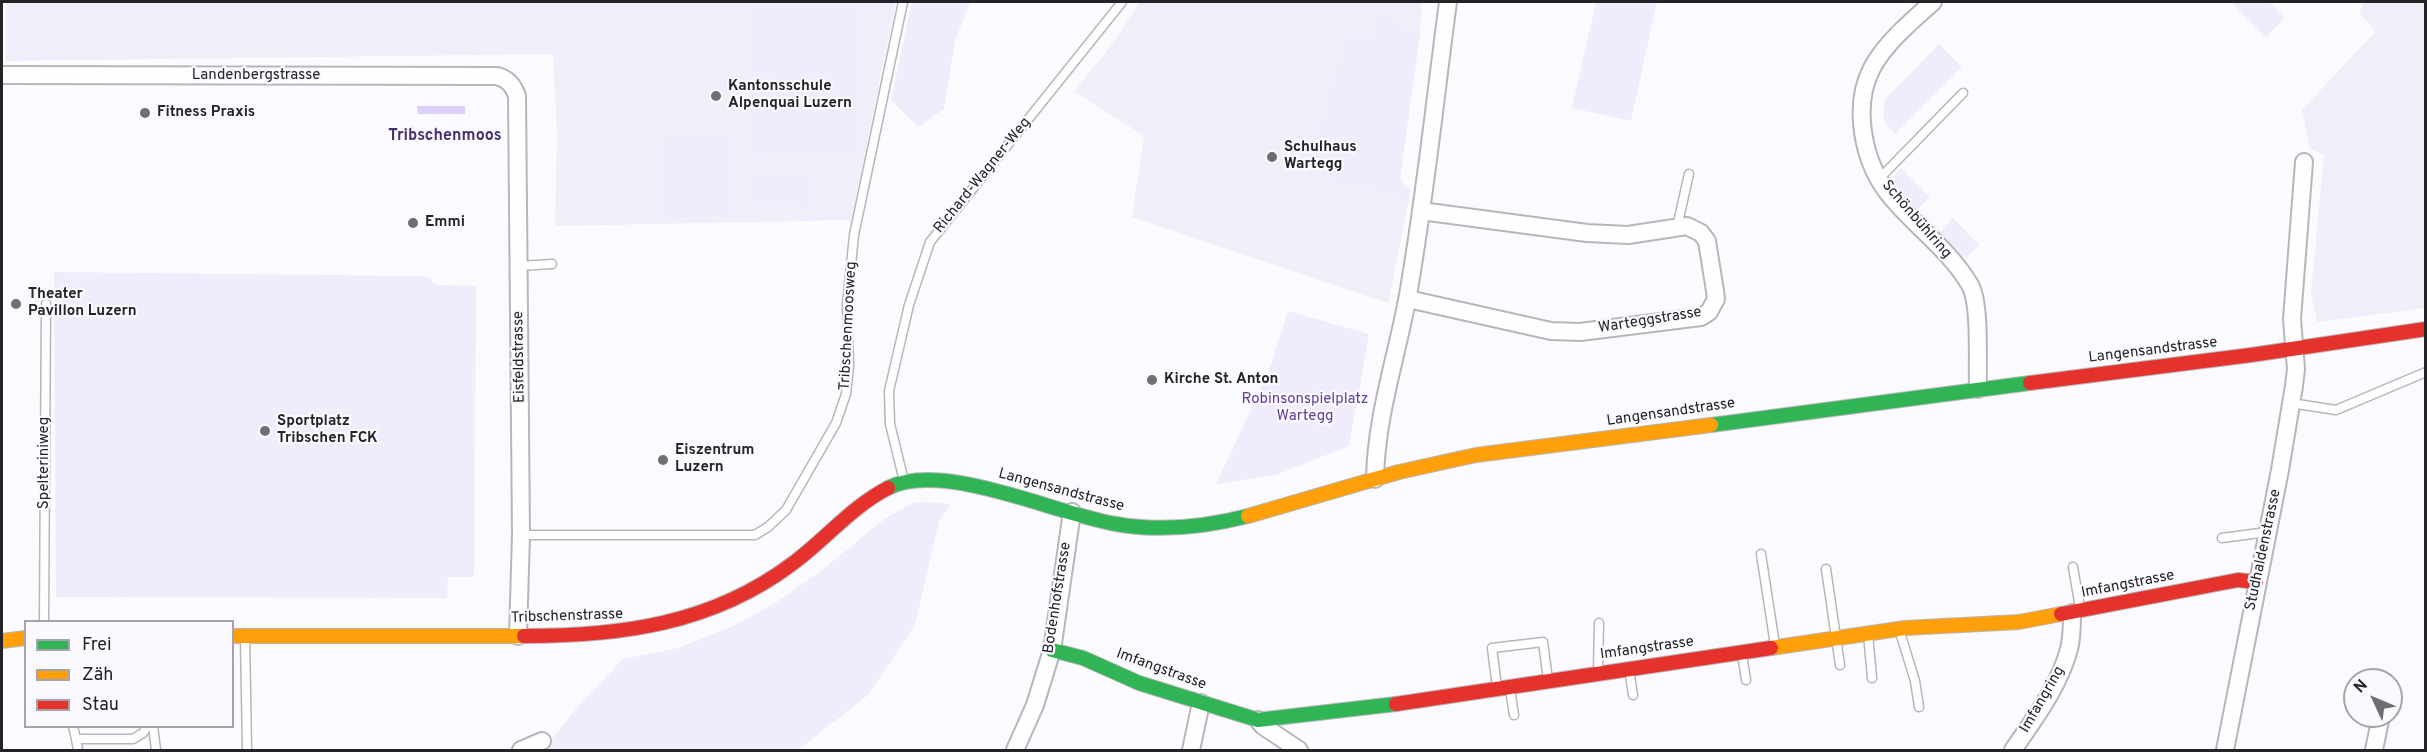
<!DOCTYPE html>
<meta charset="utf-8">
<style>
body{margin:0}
#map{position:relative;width:2427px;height:752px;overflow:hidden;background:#fbfafe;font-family:Overpass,sans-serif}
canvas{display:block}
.frame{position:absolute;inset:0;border:3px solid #242327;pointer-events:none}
.legend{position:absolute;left:24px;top:620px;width:210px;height:108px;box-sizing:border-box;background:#faf9ff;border:2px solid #a4a3a9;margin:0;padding:8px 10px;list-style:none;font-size:18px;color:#242327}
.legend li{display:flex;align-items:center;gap:12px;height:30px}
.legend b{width:30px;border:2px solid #a4a3a9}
.north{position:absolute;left:2343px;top:668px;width:60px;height:60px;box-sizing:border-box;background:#faf9ff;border:2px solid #a4a3a9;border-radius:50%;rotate:314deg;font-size:16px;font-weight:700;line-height:24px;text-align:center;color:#242327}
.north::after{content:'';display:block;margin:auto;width:21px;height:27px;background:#6f6e72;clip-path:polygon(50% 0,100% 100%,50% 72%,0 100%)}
</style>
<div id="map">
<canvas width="2427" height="752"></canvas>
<div class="frame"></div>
<ul class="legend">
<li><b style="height:8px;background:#30b455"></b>Frei</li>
<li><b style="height:8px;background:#ff9f0a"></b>Zäh</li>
<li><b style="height:8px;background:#e5322d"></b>Stau</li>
</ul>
<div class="north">N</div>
</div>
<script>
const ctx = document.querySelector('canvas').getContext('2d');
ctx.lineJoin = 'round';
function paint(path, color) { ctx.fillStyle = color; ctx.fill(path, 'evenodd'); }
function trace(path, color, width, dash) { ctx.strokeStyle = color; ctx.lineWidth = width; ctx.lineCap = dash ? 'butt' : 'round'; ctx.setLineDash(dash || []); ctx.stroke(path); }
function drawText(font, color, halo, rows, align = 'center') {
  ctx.font = font + ' Overpass,sans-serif'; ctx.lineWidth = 4.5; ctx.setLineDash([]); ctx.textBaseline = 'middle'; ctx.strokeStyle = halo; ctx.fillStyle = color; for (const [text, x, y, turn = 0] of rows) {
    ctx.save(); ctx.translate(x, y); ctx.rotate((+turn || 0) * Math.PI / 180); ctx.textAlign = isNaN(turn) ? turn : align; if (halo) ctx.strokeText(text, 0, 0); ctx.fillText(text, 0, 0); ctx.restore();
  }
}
paint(new Path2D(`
 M6,2h890l-45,218 -296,6 2,-94 -4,-78 -547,7z
 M1140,2h282l-2,31 -20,146 10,10 -2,15 -20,99 -256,-86 12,-81 -70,-45 37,-45z
 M2363,2h62v306l-108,14 -6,-29 13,-138 -14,-6 -8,-39 72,-77 1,-3 -15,-16z`), '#f1eef9');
paint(new Path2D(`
 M748,2h110v153l-110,1z
 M912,2h58l-15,39 -11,68 -26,18 -27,-27z
 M1596,2h61l-26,119 -59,-13z
 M2231,2h38l16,16 -19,19z
 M1374,14l17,2 16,13 13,4 -20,146 10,10 -2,15 -24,-11 -77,-17 20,-84 4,-3 14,-57 24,6z
 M1939,44l23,23 -67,67 -12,-14 2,-21z
 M663,137h71v80h-71z
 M1901,168l29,29 -14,14 -21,-27v-9z
 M746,174l68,1 -1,32 -67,-1z
 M1953,218l26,27 -13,14 -27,-26z
 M54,272l371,4 13,9 38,1 -2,291h-26l-1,21 -391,-1z
 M1288,311l81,23 -20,112 -73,29 -60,9 53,-113z
 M914,502h18l19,3 -12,16 -24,104 -47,70 -70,55h-255l33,-41 47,-50 55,-11 53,-21 41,-22 49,-34 62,-51z`), '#f1ecfb');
paint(new Path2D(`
 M417,106h48v8h-47z`), '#decffb');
const lane = new Path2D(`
 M1879,179l84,-86
 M1677,227l12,-53
 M519,266l33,-2
 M2291,403l45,7 90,-38
 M904,481l-14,-57 -1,-33 20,-86 21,-63 192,-240
 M521,535h234l13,-8 18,-17 50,-87 10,-29 3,-27 -2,-62 7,-70 49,-233
 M2222,538l45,-6
 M1761,554l14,91
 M2073,567l7,41
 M1826,569l14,96
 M44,622l2,-318
 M1899,629l16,52 4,26
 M1868,634l4,44
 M245,637l2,113
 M1742,654l4,26
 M1629,669l4,26
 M1598,671l1,-48
 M1497,687l-5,-39 51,-6 5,38
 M1510,689l4,26
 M73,726l3,13h57l10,-6 4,-7
 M153,726l3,24
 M76,739l2,11`);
const street = new Path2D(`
 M1933,2c-21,19 -47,40 -61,66 -20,38 -9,93 16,125 25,32 62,57 82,92 11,19 7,80 8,104
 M2,75l495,1c11,3 16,9 20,20l4,439 -3,101
 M1408,299l143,32 29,1 121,-15 8,-5 7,-13 -1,-8 -8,-50 -6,-8 -14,-7 -59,9 -41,-2 -166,-22
 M1375,479c1,-63 22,-123 33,-184 17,-97 27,-196 40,-293
 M1258,720l5,6 36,24
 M521,750l21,-9
 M1015,750l20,-45 17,-55 20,-138
 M1191,750l10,-47
 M2013,750c21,-31 46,-63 56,-101 3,-11 3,-24 3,-36
 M2225,750l55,-280 14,-84 2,-17 -4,-50 12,-157
 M2374,750l7,-34`);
const fast = new Path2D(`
 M1711,425l319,-42
 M888,488c55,-28 167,26 228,36 45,8 89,3 132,-8
 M1052,650l31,8 56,25 119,37 138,-16`);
const slow = new Path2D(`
 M1248,516l151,-44 77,-17 235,-30
 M232,636h292
 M2,641l24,-3
 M1771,648l134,-20 114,-6 42,-8`);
const jam = new Path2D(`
 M2030,383l221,-28 175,-26
 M2061,614l177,-34 18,2
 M524,636c97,0 188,-12 268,-72 33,-24 59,-57 96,-76
 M1396,704l375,-56`);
trace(lane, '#b7b6b9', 11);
trace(street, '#b7b6b9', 20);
trace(fast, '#b7b6b9', 16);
trace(slow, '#b7b6b9', 16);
trace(jam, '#b7b6b9', 16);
trace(lane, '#fefeff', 8);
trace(street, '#fefeff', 16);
trace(fast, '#30b455', 14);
trace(slow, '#ff9f0a', 14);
trace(jam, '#e5322d', 14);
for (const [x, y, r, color] of [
 [716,96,6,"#6f6e72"],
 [145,113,6,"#6f6e72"],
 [1272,157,6,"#6f6e72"],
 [413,223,6,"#6f6e72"],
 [16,304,6,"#6f6e72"],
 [1152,380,6,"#6f6e72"],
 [265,431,6,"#6f6e72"],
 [663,460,6,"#6f6e72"]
]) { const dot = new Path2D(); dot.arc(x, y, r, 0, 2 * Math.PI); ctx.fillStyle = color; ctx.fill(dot); trace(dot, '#faf9ff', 2); }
drawText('15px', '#242327', '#faf9ff', [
 ["Landenbergstrasse",256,76],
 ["Richard-Wagner-Weg",983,176,-51],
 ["Schönbühlring",1916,220,49],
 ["Warteggstrasse",1650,321,-9],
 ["Tribschenmoosweg",849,326,-87],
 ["Langensandstrasse",2153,351,-7],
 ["Eisfeldstrasse",520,357,-91],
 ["Langensandstrasse",1671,413,-8],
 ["Spelteriniweg",45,463,-90],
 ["Langensandstrasse",1061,491,15],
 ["Studhaldenstrasse",2264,550,-78],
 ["Imfangstrasse",2128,585,-11],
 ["Bodenhofstrasse",1058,598,-81],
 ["Tribschenstrasse",567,617,-2],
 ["Imfangstrasse",1647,649,-8],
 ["Imfangstrasse",1161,670,20],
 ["Imfangring",2043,700,-60]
]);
drawText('bold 15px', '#242327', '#faf9ff', [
 ["Kantonsschule",728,87],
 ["Alpenquai Luzern",728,104],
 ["Fitness Praxis",157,113],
 ["Schulhaus",1284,148],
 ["Wartegg",1284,165],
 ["Emmi",425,223],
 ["Theater",28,295],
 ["Pavillon Luzern",28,312],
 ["Kirche St. Anton",1164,380],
 ["Sportplatz",277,422],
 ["Tribschen FCK",277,439],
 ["Eiszentrum",675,451],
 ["Luzern",675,468]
], 'left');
drawText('15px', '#613d95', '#faf9ff', [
 ["Robinsonspielplatz",1305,400],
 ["Wartegg",1305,417]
]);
drawText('bold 16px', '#47306b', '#faf9ff', [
 ["Tribschenmoos",445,137]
]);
</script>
